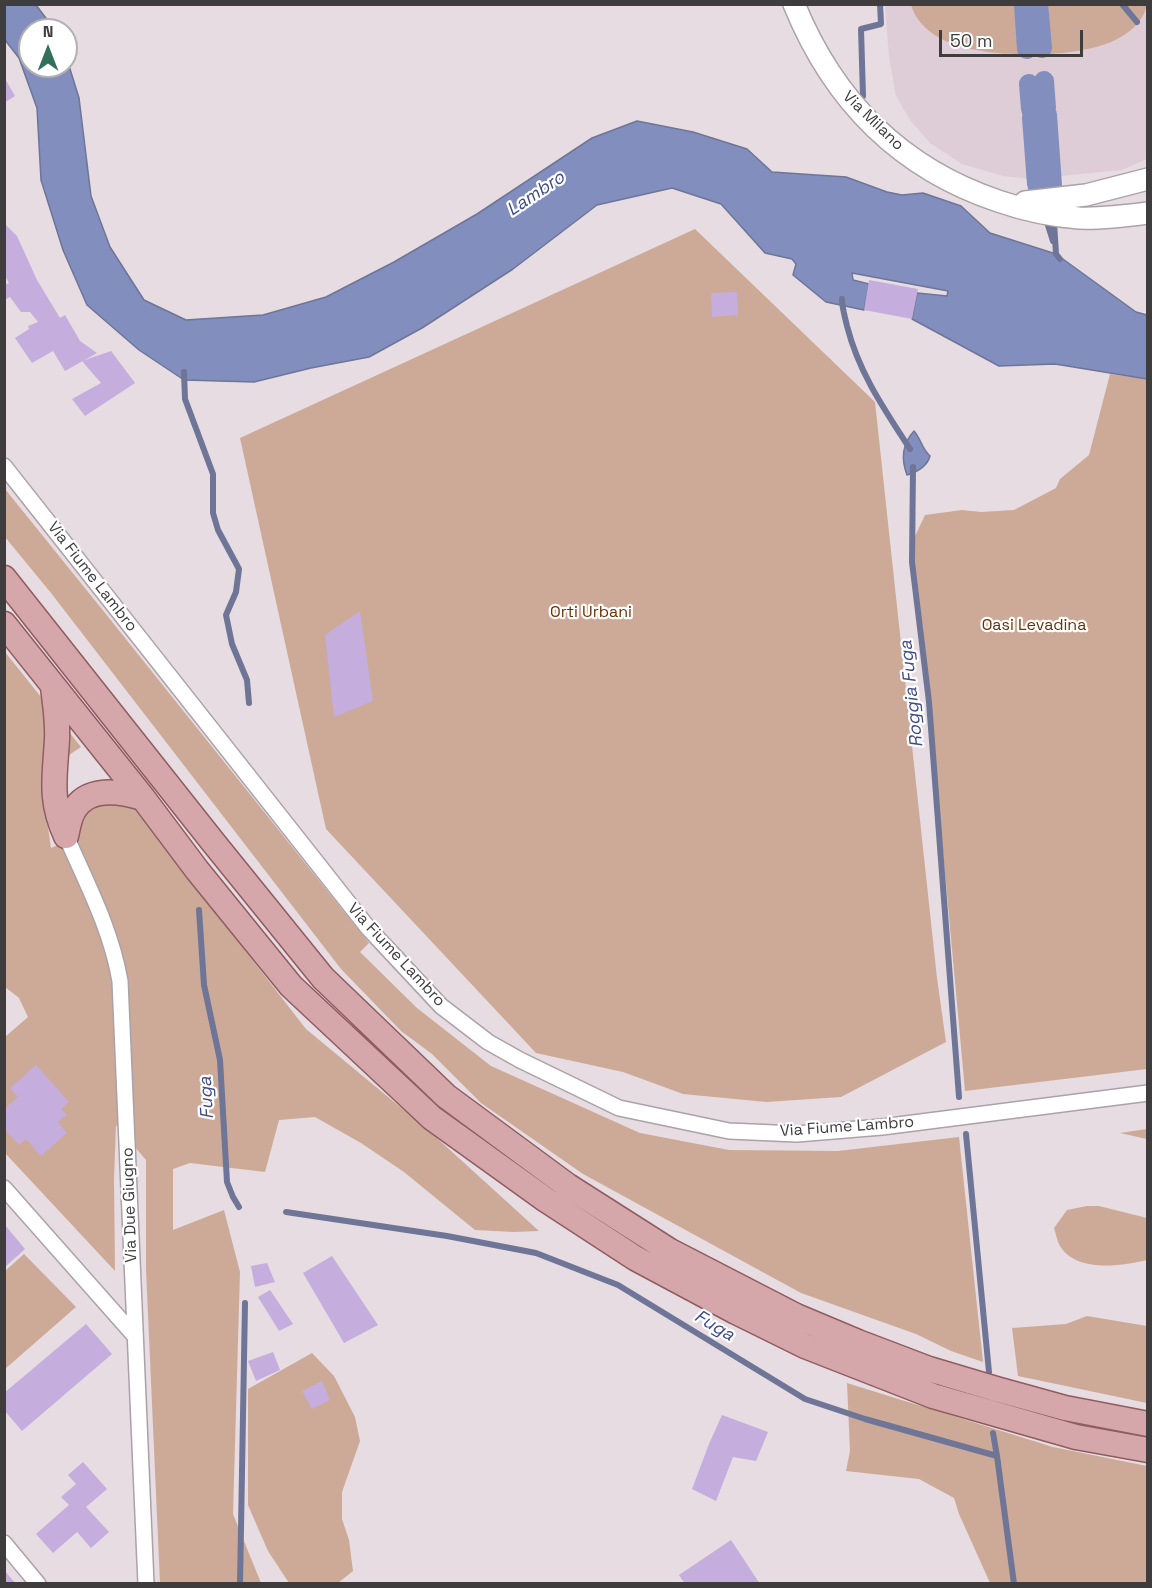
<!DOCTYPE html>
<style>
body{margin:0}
#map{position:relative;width:1152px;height:1588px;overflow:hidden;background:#e6dce2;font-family:"Space Grotesk",sans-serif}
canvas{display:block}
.frame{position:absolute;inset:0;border:6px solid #3f3c3e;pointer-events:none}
.north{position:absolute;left:18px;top:18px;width:60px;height:60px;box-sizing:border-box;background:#fff;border:2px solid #b2b1b2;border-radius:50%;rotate:0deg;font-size:16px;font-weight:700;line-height:24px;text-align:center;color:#3f3c3e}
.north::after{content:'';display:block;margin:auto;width:21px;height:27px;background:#33705c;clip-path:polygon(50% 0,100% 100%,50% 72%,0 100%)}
.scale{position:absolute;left:939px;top:30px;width:144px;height:27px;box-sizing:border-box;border:3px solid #3f3c3e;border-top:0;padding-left:8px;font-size:18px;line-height:21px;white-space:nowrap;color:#3f3c3e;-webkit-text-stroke:4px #fff;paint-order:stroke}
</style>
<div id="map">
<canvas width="1152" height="1588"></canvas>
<div class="frame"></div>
<div class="north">N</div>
<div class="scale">50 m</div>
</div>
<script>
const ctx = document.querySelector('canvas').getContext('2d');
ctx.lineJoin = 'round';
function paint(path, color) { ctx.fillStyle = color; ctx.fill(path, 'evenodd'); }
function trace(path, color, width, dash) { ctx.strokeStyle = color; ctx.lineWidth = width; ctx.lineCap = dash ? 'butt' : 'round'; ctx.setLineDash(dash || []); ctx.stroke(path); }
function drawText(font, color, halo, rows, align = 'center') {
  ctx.font = font + ' "Space Grotesk",sans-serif'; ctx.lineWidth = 4.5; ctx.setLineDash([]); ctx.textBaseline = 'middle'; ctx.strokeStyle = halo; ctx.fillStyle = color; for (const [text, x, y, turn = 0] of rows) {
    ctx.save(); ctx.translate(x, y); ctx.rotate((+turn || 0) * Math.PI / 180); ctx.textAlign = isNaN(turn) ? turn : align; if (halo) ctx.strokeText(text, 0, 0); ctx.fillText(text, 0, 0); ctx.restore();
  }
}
paint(new Path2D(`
 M885,5h262v154l-25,11 -92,9 -27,-3 -41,-12 -32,-21 -20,-23 -14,-24 -7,-39z`), '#decdd7');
paint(new Path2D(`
 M911,5h109l4,49c-39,0 -99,-6 -113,-49z
 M1045,5v-1l102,1c-10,39 -63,47 -98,49z
 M695,229l180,173 62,576 9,64 -105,55 -75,5 -83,-8 -60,-22 -87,-19 -210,-224 -86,-391z
 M1110,374l37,5v690l-182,22 -38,-415 -17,-129 15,-32 37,-5 19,2 33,-2 42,-22 4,-9 29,-24z
 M5,489l96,119 268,335 -9,9 57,56 74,58 149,67 89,17 109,1 121,-14 24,225 -32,-11 -35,-17 -115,-41 -218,-119 -102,-71 -49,-49 -31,-23 -60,-62 -290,-376 -46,-56z
 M5,652l76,95 -39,26 2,27 7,48 24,-11 19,-35 35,-1 177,228 122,101 111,101 -25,1 -39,-2 -71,-58 -43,-29 -46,-26 -36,3 -14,52 -75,-9 -17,6v61l51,-20 16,62 -7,242 28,69h-101l-14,-313v-110l-30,-35 -2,55 1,91 -110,-118v-116l23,-20 -9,-19 -14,-11z
 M1147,1129v10l-27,-6z
 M1087,1206h12l48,12v42c-26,6 -70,13 -87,-14 -3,-5 -4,-12 -6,-18l13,-18z
 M24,1254l52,53 -71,62v-98z
 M1087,1316l60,10v77l-129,-27 -6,-48 54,-4z
 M312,1353l22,23 21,41 5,24 -18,51v27l7,21 4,31 -15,12h-49l-21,-32 -20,-46v-116z
 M847,1383l206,64 94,19v117h-157l-31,-69 -5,-16 -35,-19 -73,-8 4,-20z`), '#cdaa97');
const water = new Path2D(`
 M4,5h32l19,25h-25v36h36v-10l13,42 12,98 19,51 34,53 42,20 77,-5 63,-18 68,-35 83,-48 115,-76 45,-17 56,11 54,17 25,23 74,5 41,15 15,3 21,-2 38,13 29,27 66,21 80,58 11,3v64l-92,-15 -56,2 -87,-47 5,-26 30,3 1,-5 -96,-18 1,7 16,4 -5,26 -38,-8 -33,-27 3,-11 -4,-5 -27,-6 -44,-49 -49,-16 -75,17 -84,64 -91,59 -53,29 -58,11 -57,14 -70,-2 -45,-30 -52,-45 -24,-55 -22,-70 -4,-72 -18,-50 -14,-18z
 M914,431c7,8 8,18 16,25 -3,11 -13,16 -23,19 -6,-16 -5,-31 7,-44z`);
paint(water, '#828ebd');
trace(water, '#6e7597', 1.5);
trace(new Path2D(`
 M1122,4l15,18
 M863,96l-2,-67 20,-5 -1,-20
 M1047,222l6,19
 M1054,222l2,32 4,5
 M842,299c0,9 3,18 5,27 12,47 37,83 63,123
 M184,372l1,27 28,75v39l5,17 21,39 -3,23 -10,23 6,29 15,36 2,23
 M913,467l-1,95 17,140 30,395
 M199,910l5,75 16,75 7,122 6,15 6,10
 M966,1134l23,238
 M286,1212l161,24 89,17 82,32 187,114 60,20 132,37 17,128
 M993,1433l4,23
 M240,1584l5,-281`), '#6e7597', 6);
trace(new Path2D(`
 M1024,4l3,45
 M1038,4l4,44
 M1044,81l2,27
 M1029,84l2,25
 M1047,115l5,70
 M1032,118l5,66`), '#828ebd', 20);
paint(new Path2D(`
 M4,77l11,19 -11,7z
 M4,223l13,13 20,44 23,38 5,-3 15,26 17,12 -32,18 -12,-20 -21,12 -17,-25 14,-9 -1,-3 10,-4 -8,-10h-9l-11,-15 -6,3v-15l5,-2 -5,-9z
 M869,280l49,9 -6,30 -48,-9z
 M737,292l1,23 -26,2 -1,-24z
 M111,351l24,32 -50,33 -13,-17 29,-16 -19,-22z
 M360,611l13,90 -39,16 -9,-82z
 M36,1065l33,37 -8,7 6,6 -9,7 9,11 -26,23 -15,-17 -7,6 -15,-16v-20l14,-12 -8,-9z
 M5,1225l20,24 -20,18z
 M332,1256l46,69 -34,18 -41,-70z
 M267,1263l8,19 -20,5 -4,-21z
 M270,1290l23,34 -14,7 -21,-34z
 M86,1324l26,30 -90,77 -18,-21v-17z
 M273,1352l7,18 -24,11 -8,-20z
 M322,1381l8,19 -18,9 -10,-18z
 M722,1415l46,17 -12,29 -23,-4 -17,44 -24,-12 17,-45z
 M83,1462l24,27 -21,18 23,25 -18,16 -14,-16 -24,21 -17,-19 33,-29 -8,-8 15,-13 -8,-9z
 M731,1540l29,44h-75l-6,-9z
 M4,1570l12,14h-12z`), '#c5addd');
const street = new Path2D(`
 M4,466l365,463 72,77 47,36 32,18 99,48 110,23 68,3 85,-7 266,-34
 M66,836c21,48 45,93 54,145l26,603
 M4,1188l130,147
 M4,1543l34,41`);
const secondary = new Path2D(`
 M794,4c39,96 106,164 204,197 26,9 53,15 81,17 23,1 46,-2 69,-5
 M1025,202l61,-7 62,-16`);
const primary = new Path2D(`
 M4,578l209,264 110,136 123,118 122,90 102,65 126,65 62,26 71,27 67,20 69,19 83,16
 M4,624l139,174 54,72 94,116 141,132 114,82 89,58 101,54 69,34 128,50 143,41 72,13
 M53,687c2,17 5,35 4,52 -2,38 -8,60 9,97
 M66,836c2,-8 3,-17 7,-24 13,-26 47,-21 70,-14`);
trace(street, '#aba2a7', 18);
trace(secondary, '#aba2a7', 24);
trace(primary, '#8f5c60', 27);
trace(street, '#fff', 15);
trace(secondary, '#fff', 21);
trace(primary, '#d6a7aa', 24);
drawText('16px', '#3f3c3e', '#fff', [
 ["Via Milano",873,121,44],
 ["Via Fiume Lambro",92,577,52],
 ["Via Fiume Lambro",396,955,47],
 ["Via Fiume Lambro",847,1127,-4],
 ["Via Due Giugno",130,1205,-92]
]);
drawText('16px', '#6d3000', '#fff', [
 ["Orti Urbani",591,613],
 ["Oasi Levadina",1034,626]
]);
drawText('italic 18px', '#3e4b88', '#fff', [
 ["Lambro",536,194,-34],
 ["Roggia Fuga",912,694,-96],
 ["Fuga",207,1098,-93],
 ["Fuga",714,1326,31]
]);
</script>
